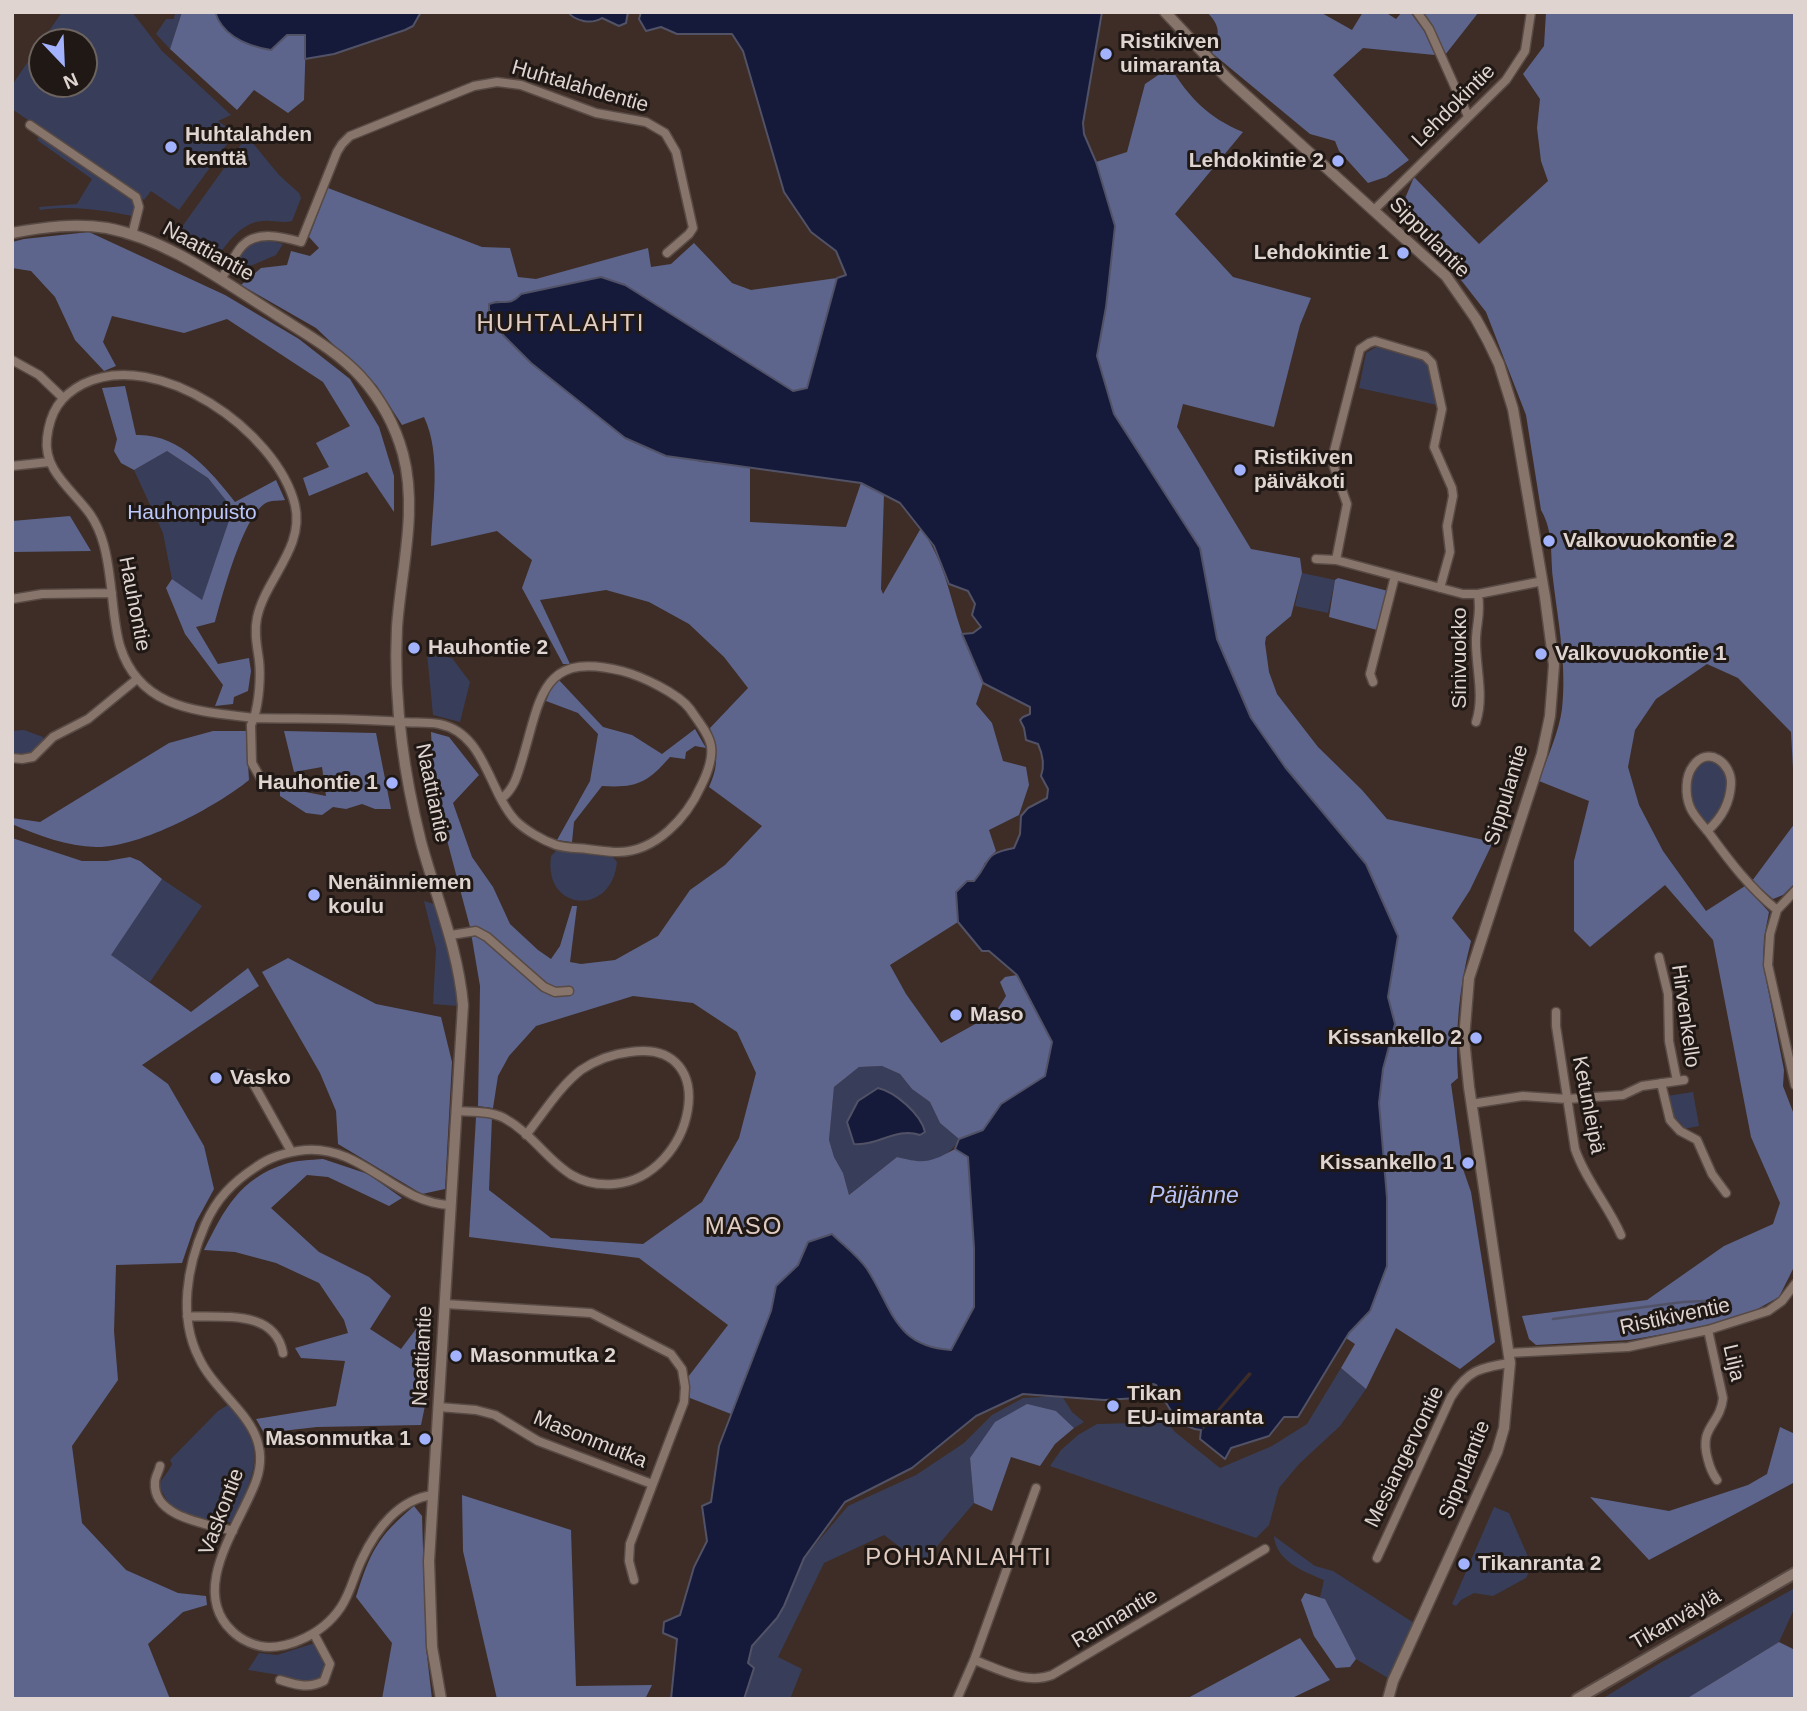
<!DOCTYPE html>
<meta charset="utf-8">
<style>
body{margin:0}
#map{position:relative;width:1807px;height:1711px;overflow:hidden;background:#3d2d26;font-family:Arial,sans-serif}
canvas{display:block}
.frame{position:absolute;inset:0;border:14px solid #dfd4cf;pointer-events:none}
.north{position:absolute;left:28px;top:28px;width:70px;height:70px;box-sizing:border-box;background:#1f1814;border:2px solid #6c635f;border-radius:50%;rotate:157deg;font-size:19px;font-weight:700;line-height:28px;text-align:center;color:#dfd4cf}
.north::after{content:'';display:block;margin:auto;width:24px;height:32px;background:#a3b2fd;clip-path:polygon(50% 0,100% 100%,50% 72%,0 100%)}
</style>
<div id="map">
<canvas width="1807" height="1711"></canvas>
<div class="frame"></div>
<div class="north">N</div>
</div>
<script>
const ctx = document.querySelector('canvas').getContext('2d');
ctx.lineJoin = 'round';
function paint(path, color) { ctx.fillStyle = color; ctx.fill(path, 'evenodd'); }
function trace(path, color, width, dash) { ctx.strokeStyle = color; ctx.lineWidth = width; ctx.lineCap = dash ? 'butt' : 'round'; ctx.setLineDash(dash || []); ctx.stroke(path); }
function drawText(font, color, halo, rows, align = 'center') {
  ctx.font = font + ' Arial,sans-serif'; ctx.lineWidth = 6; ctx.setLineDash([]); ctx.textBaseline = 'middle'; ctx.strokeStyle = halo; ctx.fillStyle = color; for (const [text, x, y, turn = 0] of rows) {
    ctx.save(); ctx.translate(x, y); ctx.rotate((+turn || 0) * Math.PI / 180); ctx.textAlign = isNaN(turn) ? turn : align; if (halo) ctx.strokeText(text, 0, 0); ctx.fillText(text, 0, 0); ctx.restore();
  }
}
paint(new Path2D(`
 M62,12h70l30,39 69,64 -13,6 17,12 -56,77 -28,-19 -7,9 -132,-91v-24zM42,42h42v42h-42z
 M175,12h7l-12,37 -14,-15 10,-15h8z
 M39,136l92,62 4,10 -2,8c-31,-6 -61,-11 -93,-6l-1,-3 38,-3 15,-25 -55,-39z
 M247,136l32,39 20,18 2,5 -9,23c-8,2 -14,0 -22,0 -24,-2 -37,15 -50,32h-6l-35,-22z
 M267,240l16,4 -7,11 -28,12 -12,-2c8,-15 13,-23 31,-25z
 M1376,347l49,14 4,7 8,37 -78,-17 7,-35z
 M167,451l41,27 26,31 -32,92 -30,-22 -9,-46 -29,-63z
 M1302,573l33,7 -7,33 -33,-7z
 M427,653l25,5 18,24 -10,40 -27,-7z
 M24,730l19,7 1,6c-10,9 -18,15 -31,11l-1,-23z
 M1712,761l10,5 7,14 -11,34 -11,10c-5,-7 -14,-15 -16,-24 -4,-16 3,-38 21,-39z
 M557,850l56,7 4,5c-5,55 -74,50 -66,-6z
 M162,879l40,27 -52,76 -40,-27z
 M424,901l10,3c12,35 21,65 24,102l-25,-2 3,-55z
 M882,1066l18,8 12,15 18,13 10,21 19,16c-6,13 -23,24 -39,24 -7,0 -16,-4 -23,-6l-48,38 -6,-22 -9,-16 -5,-17 5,-53 25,-20z
 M1693,1092l6,34 -16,3 -1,-5 -13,-10 -2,-18z
 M1341,1368l25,21 -26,37 -41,38 -20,24 -10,37 -13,13 -206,-72 11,-16 17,-15 19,-11 38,-1 26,-8 14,17 45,36 52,-22 35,-22z
 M1062,1396l10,16 12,10 -10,6 -18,-17 -86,47 4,45 -52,61 -38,-29 -60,28 -46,94 24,12 -12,30h-46l10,-31 -6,-5 5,-19 24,-26 7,-12 20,-48 44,-52 68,-31 48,-32 28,-28 31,-17z
 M228,1405c40,44 28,63 7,112l-4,5 -8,1 -45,-11 -8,-6 -11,-20c3,-9 10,-14 13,-22l-2,-4 48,-49z
 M1494,1507l15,6 23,53 -6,12 -33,18 -19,-3 -13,7 -5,6 -4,-2z
 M1274,1536l41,30 18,5 81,52 -26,55 -32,-19 -31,-60 -5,-2 4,-17c-20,-8 -48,-19 -50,-44z
 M1795,1588v19l-16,35 -93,57h-84l58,-36z
 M315,1643c9,16 20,43 -11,39 -8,-1 -15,-4 -22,-6 -11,-3 -23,-4 -34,-6l11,-17 18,2z`), '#383e59');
paint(new Path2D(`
 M182,12h33c8,25 32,34 56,38l16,-15h19l-2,65 -16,13 -34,-23 -17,20 -67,-61z
 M1207,12h113l32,18 11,-18h22l11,7 6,-7h8l14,19 11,24 -72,-7 -30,27 76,85 -23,17 -18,6 -29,-32 -4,-10 -25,-7 -98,-81c7,-19 10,-25 -5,-41z
 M1423,12h55v1l-33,42 -12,-29z
 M1546,12h249v793l-4,-73 -53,-54 -31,-14 -51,35 -21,31 -7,37 11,38 24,46 43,60 39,-25 24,26 -5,26 -1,26 21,106 -1,16 12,31v148l-16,32 -27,15 -48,15 -75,13 -93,5 -7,-6 -7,-23 125,-16 77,-54 49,-22 7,-21 -29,-66 -38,-197 -48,-55 -75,62 -16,-16v-70l15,-60 -50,-20c8,-23 20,-49 23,-72 5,-43 -4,-88 -9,-130 -3,-25 1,-46 -12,-69l-15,-95 -40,-103 -32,-41 -55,-58 15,-36 65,67 69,-63 -7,-20 -4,-33 3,-29 -17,-25 21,-28z
 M1170,67c20,31 37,50 73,65l-68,82 58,63 78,21 -11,27 -26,102 -91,-23 -6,23 74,122 49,9 2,15 -11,43 -25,21 -1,6 4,29 8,22 41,53 44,43 25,29 106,23 -23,48 -18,28 19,23c-12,46 -16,90 -13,137l-7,6 12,85 8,23 24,150 -35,27 -64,-41 -30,61 -25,-21 14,-24 -9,-6 41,-72v-68l-8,-95 4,-34 12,-45 -7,-27 10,-61 -147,-218 -34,-79 -17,-91 -86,-134 -17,-58 9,-49 9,-81 -19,-64 31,-10 18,-68z
 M328,188l154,59 28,1 8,29 18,2 112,-31 3,19 20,-3 23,-21 38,40 19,7 86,-12 -30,110 -14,3 -168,-106 -120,19 -8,-3 -8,3 14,31 28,28 94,75 76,24 49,4v56l96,5 15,-44 23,11 -3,95 2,5 38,-66c26,38 28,69 43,110 5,16 13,30 19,45l-7,21 16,19 11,38 23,6 3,18 -10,30 -30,15 7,21 -12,13 -1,7 -9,10 -18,11 2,30 -68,43 16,29 35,49 54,-30 11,-17 -6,-14 5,-5 12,-2 35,67 -7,34 -44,28 -18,26 -24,9 -19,-16 -10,-21 -18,-13 -12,-15 -18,-8 -23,1 -25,20 -5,53 5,17 9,16 6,22 48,-38c28,7 32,6 58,-8l13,8 6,91v59l-23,43c-57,-5 -58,-41 -84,-81 -9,-13 -24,-24 -35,-35l-24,8 -10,23 -22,21 -5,25 -40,103 -41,-16 -2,-21 40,-52 -89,-67 -170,-21 7,-120h16l-3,73 62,48 92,6 59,-42 37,-64 17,-65 -19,-41 -44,-29 -60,-7 -97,30 -27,30 -11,20 -5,32 -15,-2 2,-120 -10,-59 -36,-136 -3,-59 18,5 30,38 -26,28 19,54 21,30 17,37 28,26 13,9 9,-13 12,-40h5l-7,56 11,2 34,-4 43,-24 32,-46 35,-25 37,-39 -53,-39c10,-21 9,-38 1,-59l38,-40 -24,-31 -35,-33 -40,-22 -43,-12 -66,10 30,64h-7l-41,-76 10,-28 -35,-29 -66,15c1,-40 11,-91 -7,-129l-22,8 -25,-39 -61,-58 -75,-43 20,-17 26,-3 4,-14 19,5 9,-8 -10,-11z
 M89,232l136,63 74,44 51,40 29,48 15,49v36l-27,-40 -58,24 -6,-18 26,-11 -13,-24 34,-17 -27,-44 -96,-63 -43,14 -72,-17 -9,26 13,24 -12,5 -29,-31 -20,-43 -24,-26 -19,-3v-26l12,-3z
 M125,386l11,49c43,-2 75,36 99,67l41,-22 9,20c-5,1 -12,0 -17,2 -24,9 -46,95 -53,120l-19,5 22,37 31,-6 2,13 -3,20 -14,6 -1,7 -18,2 8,-21 -38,-51 -19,-46 6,-9 30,21 31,-91 -25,-31 -41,-27 -33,19 -13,-7 -7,-12 3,-12 -15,-51z
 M70,516l21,35 -79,1v-31z
 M1338,578l50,13 -11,39 -48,-13 6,-37z
 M558,679l45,48 29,8 30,19 33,-25 11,19 -11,-2 -9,6 -1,7 -15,-2c-23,26 -33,31 -68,29l-28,36 -2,20 -15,-2 33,-59 8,-47 -20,-21 -32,-12 7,-17z
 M213,731h33l3,49c-33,27 -110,68 -153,67 -29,-1 -57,-11 -84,-23v-6l28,4 129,-79z
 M284,731l92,2 15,76h-16l-13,-5 -16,5 -13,-2 -11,8 -16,-2 -26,-17v-9l46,9 -4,-29 -28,5z
 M1795,823v60l-12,12 -10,4 -21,-18z
 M12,838l70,23h25l23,-4 10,4 22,18 -51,76 80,57 57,-44 11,18 -117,79 26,19 36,62 10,43 -18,33 -14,41 -66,2 -2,66 4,49 -46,66 10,77 44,47 52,23 28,3 1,9 -24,7 -35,32 22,55h-158z
 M288,958l88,46 65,13 11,45 -7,127 -23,5 -84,-50 -2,-33 -16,-38 -58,-101z
 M323,1159l45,15 34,24 -13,8 -61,-29 -21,-2 -36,33 48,44 50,25 22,19 -21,33 31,20 30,-40 2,8 -5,74 -7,34 -104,2 -53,6 -8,-14 80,-13 9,-45 -44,-3 -6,-10 53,-15 -4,-13 -25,-37 -43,-20 -41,-11 -31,-2c20,-40 35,-71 81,-86 11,-4 26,-4 38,-5z
 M1027,1404l29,7 18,17 -19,16 -15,22 -29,-9 -19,54 -18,-8 -4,-45 25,-36z
 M1780,1427l15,7v48l-146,78 -59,-63 79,14 79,-26 19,-11z
 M462,1495l109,35 5,156 76,-1 -7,14h-148l-34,-148z
 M414,1506l8,10 4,131 6,52h-50l10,-56 -36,-46c14,-45 22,-61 58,-91z
 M1305,1593l20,6 31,60 -6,8 -14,1 -22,-32 -13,-36z
 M1300,1638l30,42 -40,19h-104z
 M1779,1642l16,8v49h-109z`), '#5d658d');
const water = new Path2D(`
 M215,12h206l-8,14 -8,4 -71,24 -29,5v-24h-18l-16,15c-24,-4 -48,-13 -56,-38z
 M568,12h60l-2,11 -7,3 -17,-8c-11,7 -27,3 -34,-6z
 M641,12h461l-19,111 1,11 12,28 19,64 -9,81 -9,49 17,58 86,134 17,91 34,79 34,49 81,97 32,72 -10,61 7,27 -12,45 -4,34 8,95v68l-17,45 -21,22 -51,84h-14l-15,19 -38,12 -6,11 -25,-20 1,-9c-25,-2 -34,-26 -45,-45l-3,-1 -15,14 -34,2 -81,-6 -47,22 -64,52 -67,34 -41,56 -20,48 -7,12 -25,28 -4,17 6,5 -10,31h-73l6,-60 -14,-6 1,-11 16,-7 14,-48 13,-26 -5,-35 9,-4 8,-56 52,-135 5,-25 22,-21 10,-23 24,-8c11,11 26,22 35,35 26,40 27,77 84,81l23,-43v-59l-6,-91 -13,-8 4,-10 24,-9 18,-26 44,-28 7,-34 -35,-67 -28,-24h-7l-24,-29 -2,-30 11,-11h7c18,-21 8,-27 40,-33l6,-14 1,-18 7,-8 19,-10 1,-9 -7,-13c4,-11 2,-21 -3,-32l-12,-4 -2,-12 -4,-8 3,-3 7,-3v-7l-47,-24 -21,-49 11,-1 8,-6 -9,-12 3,-11 -7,-13 -19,-7 -15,-38 -34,-43 -39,-20 -195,-27 -41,-18 -94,-75 -28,-28 -7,-18 -7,-7v-6c14,-6 19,4 32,-10l80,-17 24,8 168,106 14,-3 30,-110 9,-3 -10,-24 -25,-19 -27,-40 -41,-141 -11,-17h-55l-16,-7 -15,4 -7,-12z
 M878,1088c17,4 43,26 47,44l-5,3c-24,-8 -42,11 -66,9l-7,-22 11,-21z`);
paint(water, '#151a3b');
trace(water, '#525267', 2);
paint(new Path2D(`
 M1249,1372l3,2 -50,57 1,-5z`), '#3d2d26');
trace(new Path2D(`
 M1553,1319l130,-17 43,-2`), '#525267', 2.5);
const minor = new Path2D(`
 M1417,12l12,17 39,87
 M30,125l106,72 3,10 -7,28
 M1374,210l132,-130 19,-29 6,-39
 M221,279c7,-10 13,-24 21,-33 15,-16 41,-9 59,-4l36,-90 5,-8 8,-8 124,-50 23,-4 24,3 75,28 50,9 19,11 11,19 17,76 -4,6 -22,19
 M12,360l27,15 23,22
 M12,466l37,-4
 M1316,559l20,1 127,34h15l65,-13
 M1336,560l11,-56 -13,-37 -1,-12 27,-106 9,-6 6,-2 50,15 7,7 10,46 -8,38 18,41 1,8 -6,30 3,26 -10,36
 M12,599l30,-5 70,-1
 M1373,682l-3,-8 25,-98
 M1476,722c9,-27 -1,-56 0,-84 1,-19 5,-23 2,-44
 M12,758l10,1 11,-2 20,-20 35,-18 49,-40
 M261,779l-9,-16 -1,-38 3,-7c-55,-7 -114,-8 -134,-72 -6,-21 -7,-46 -10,-67 -3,-24 -7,-46 -20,-65 -17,-24 -47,-43 -43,-76 3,-26 13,-42 36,-54 74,-37 194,47 212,121 10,43 -30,74 -38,113 -3,14 0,28 2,42 2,17 0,41 -5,58 50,1 99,0 148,4 12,1 25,0 37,2 46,9 49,66 76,96 10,10 27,20 41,25 9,3 21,3 31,4 10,1 21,3 31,3 38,0 69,-35 83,-66 6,-12 12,-27 10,-40 -2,-13 -14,-26 -21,-37 -12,-16 -49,-33 -68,-38 -80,-20 -81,25 -99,86 -5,16 -8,31 -21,41
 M1707,831c14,-12 23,-28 24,-47 1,-21 -23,-39 -38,-18 -8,10 -8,29 -3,41 4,10 13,18 19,26 21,29 41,55 68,77
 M1795,891l-18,19 -7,24 -2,31 27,120
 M451,935l25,-4 11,6 57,50 11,5 14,-1
 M1659,957l9,37 1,47 8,40
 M1556,1012v14l19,123c11,32 33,56 46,86
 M248,1074l43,77
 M1661,1083l9,37 10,11 17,9 15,34 14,19
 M1471,1104l52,-8 44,3 56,-4 19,-9 42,-6
 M457,1111c16,1 33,0 47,7 41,22 55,71 110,66 80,-6 111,-146 16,-132 -18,2 -34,8 -49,18 -22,17 -38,44 -55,65
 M445,1304l146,9 80,41 11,15 3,18 -1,15 -54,142 -1,17 5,19
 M187,1316c35,2 88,-7 96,37
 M1708,1330l15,68c-3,28 -25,28 -15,62 2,8 4,13 9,20
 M1508,1353l120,-6 80,-17 60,-19 14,-10 13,-17
 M439,1407l37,3 19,5 43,26 114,43
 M160,1466c-1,5 -5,11 -5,16 -3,36 54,42 78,49
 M433,1495c-34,4 -57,34 -71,64 -8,16 -11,33 -21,48 -10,15 -24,26 -41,33 -8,4 -21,7 -30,7 -14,0 -29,-7 -38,-16 -44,-42 8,-106 24,-150 20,-56 -37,-80 -57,-123 -21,-41 -12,-92 6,-133 11,-26 28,-43 51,-58 15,-11 31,-15 49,-17 57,-5 90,53 145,55
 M1377,1558l74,-161c17,-27 28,-29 59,-34
 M974,1660c25,9 52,25 78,15l213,-126
 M280,1680c17,5 28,9 44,1l6,-17 -16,-30
 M957,1699l17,-39 62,-172`);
const tertiary = new Path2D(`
 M1165,12l62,66 219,198 30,43 12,22 11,23 14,45 32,188 9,68 -4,51 -8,38 -73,224 -5,61 5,48 41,276 -6,65 -7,24 -104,229 -5,18
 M12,233c32,-6 63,-10 95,-5 62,12 115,53 168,86 29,19 61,36 85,62 20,22 35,49 43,78 15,57 -2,116 -6,173 -2,38 0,78 5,116 4,33 11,67 19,99 15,55 37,106 42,163l-34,556 3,86 9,52`);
const secondary = new Path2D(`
 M1577,1699l218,-126`);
trace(minor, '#584a44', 11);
trace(tertiary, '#584a44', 13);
trace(secondary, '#584a44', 14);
trace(minor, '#87746b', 8);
trace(tertiary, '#87746b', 10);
trace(secondary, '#87746b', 10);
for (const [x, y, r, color] of [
 [1106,54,7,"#a3b2fd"],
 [171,147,7,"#a3b2fd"],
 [1338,161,7,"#a3b2fd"],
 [1403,253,7,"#a3b2fd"],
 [1240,470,7,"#a3b2fd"],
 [1549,541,7,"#a3b2fd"],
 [414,648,7,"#a3b2fd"],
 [1541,654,7,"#a3b2fd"],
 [392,783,7,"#a3b2fd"],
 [314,895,7,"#a3b2fd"],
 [956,1015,7,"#a3b2fd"],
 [1476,1038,7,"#a3b2fd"],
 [216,1078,7,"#a3b2fd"],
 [1468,1163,7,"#a3b2fd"],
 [456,1356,7,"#a3b2fd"],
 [1113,1406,7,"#a3b2fd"],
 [425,1439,7,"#a3b2fd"],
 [1464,1564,7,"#a3b2fd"]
]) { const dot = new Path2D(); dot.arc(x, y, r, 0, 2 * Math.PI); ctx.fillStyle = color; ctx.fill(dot); trace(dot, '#1f1814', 2.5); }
drawText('bold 21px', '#dfd4cf', '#1f1814', [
 ["Ristikiven",1120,42],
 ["uimaranta",1120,66],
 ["Huhtalahden",185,135],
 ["kenttä",185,159],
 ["Lehdokintie 2",1324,161,"right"],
 ["Lehdokintie 1",1389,253,"right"],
 ["Ristikiven",1254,458],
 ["päiväkoti",1254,482],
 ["Valkovuokontie 2",1563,541],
 ["Hauhontie 2",428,648],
 ["Valkovuokontie 1",1555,654],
 ["Hauhontie 1",378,783,"right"],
 ["Nenäinniemen",328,883],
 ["koulu",328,907],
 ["Maso",970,1015],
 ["Kissankello 2",1462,1038,"right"],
 ["Vasko",230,1078],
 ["Kissankello 1",1454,1163,"right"],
 ["Masonmutka 2",470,1356],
 ["Tikan",1127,1394],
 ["EU-uimaranta",1127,1418],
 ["Masonmutka 1",411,1439,"right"],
 ["Tikanranta 2",1478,1564]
], 'left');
drawText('21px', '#dfd4cf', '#1f1814', [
 ["Huhtalahdentie",580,87,16],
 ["Lehdokintie",1454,106,-45],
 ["Sippulantie",1429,238,45],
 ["Naattiantie",208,252,29],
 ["Hauhontie",134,604,79],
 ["Sinivuokko",1460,658,-90],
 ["Naattiantie",432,793,78],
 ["Sippulantie",1507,795,-73],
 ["Hirvenkello",1685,1016,82],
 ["Ketunleipä",1588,1105,79],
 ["Ristikiventie",1675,1317,-12],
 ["Naattiantie",423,1356,-87],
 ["Lilja",1733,1363,77],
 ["Masonmutka",590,1440,22],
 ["Mesiangervontie",1405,1457,-64],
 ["Sippulantie",1465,1470,-68],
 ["Vaskontie",222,1512,-69],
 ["Rannantie",1115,1619,-31],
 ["Tikanväylä",1676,1620,-30]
]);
drawText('21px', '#bcc8fd', '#1f1814', [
 ["Hauhonpuisto",192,513]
]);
drawText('italic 23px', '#b8c4f9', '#1f1814', [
 ["Päijänne",1194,1197]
]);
ctx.letterSpacing = '2px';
drawText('24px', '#e1ccc2', '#1f1814', [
 ["HUHTALAHTI",561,324],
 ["MASO",744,1227],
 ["POHJANLAHTI",959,1558]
]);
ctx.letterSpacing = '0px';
</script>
